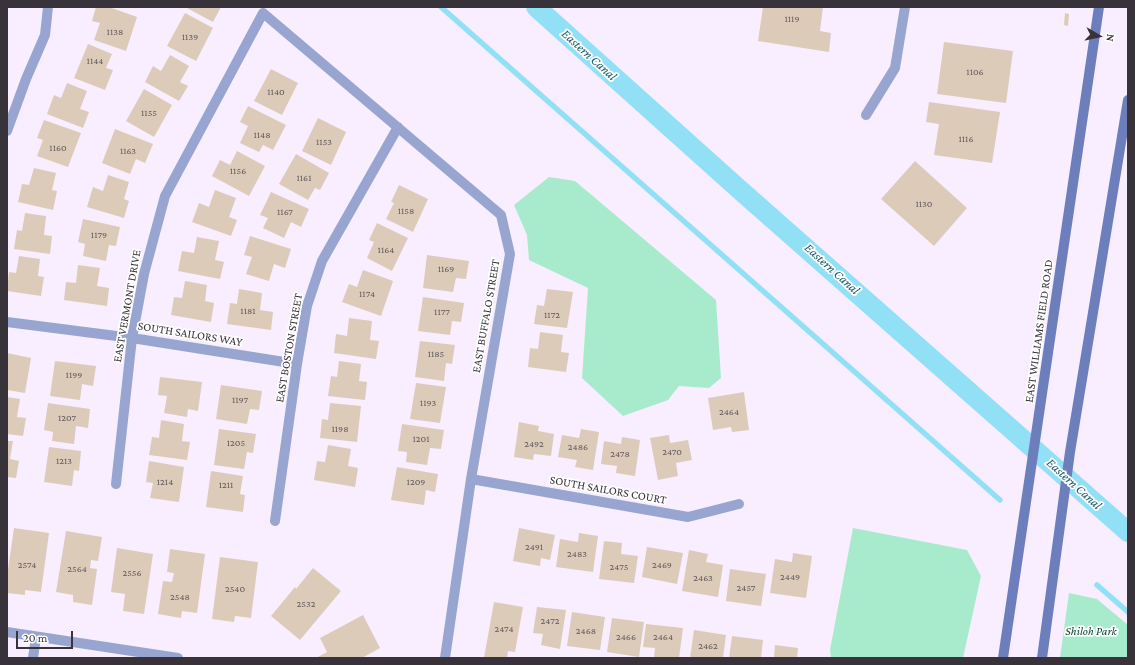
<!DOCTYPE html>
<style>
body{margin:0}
#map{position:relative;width:1135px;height:665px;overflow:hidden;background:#f8eeff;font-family:"Crimson Pro",serif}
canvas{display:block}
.frame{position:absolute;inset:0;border:8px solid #38333b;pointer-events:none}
.north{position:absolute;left:1079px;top:16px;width:40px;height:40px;-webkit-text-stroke:3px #fff;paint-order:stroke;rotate:99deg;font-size:11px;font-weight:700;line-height:16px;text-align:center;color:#38333b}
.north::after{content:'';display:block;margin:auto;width:14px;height:18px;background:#38333b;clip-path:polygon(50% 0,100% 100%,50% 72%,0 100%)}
.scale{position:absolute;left:16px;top:631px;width:57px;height:18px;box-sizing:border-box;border:2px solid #38333b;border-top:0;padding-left:5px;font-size:12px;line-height:14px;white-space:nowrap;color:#38333b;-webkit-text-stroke:3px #fff;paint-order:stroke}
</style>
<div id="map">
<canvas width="1135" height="665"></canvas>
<div class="frame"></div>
<div class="north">N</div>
<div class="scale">20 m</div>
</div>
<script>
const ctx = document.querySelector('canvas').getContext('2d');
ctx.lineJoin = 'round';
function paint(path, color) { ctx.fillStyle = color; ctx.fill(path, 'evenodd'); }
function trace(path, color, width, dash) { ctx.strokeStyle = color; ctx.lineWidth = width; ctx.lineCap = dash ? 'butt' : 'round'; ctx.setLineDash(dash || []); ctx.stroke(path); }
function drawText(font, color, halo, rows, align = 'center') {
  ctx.font = font + ' "Crimson Pro",serif'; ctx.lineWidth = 3.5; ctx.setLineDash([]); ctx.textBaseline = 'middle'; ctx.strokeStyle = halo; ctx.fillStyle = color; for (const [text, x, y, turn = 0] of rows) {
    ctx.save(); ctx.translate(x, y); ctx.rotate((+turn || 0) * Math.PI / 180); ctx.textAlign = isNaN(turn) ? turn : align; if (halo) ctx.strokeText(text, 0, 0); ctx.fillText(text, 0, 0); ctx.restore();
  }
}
paint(new Path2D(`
 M549,177l26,4 141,119 5,78 -12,10 -30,-2 -11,14 -45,16 -41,-38 6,-90 -59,-28 -2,-25 -13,-30z
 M853,528l114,22 14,26 -18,82h-132l-1,-8z
 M1069,593l28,6 31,26v33h-68z`), '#a8ebcc');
trace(new Path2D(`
 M441,7l559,493
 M1097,585l31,27`), '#91e0f5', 5.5);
trace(new Path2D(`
 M536,7l204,183 388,342`), '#91e0f5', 20);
paint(new Path2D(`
 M96,7h13l28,10 -11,34 -32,-11 6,-17 -8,-2z
 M185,7h36l-8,15z
 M763,7h60l-3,24 11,2 -2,19 -71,-11z
 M185,13l28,15 -17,33 -29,-15z
 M1065,13l4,1 -1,12 -4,-1z
 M944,42l69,9 -7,52 -69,-9z
 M88,44l24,10 -6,14 7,2 -8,20 -31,-12z
 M170,55l19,11 -9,16 8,4 -9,15 -34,-19 8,-16 8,5z
 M271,69l27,14 -16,32 -28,-14z
 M67,83l20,8 -7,18 9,3 -6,16 -36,-14 7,-19 7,3z
 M144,89l28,16 -18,32 -28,-16z
 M929,102l71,10 -8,51 -58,-8 5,-31 -13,-2z
 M248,106l38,19 -13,25 -10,-5 -4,7 -19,-9 8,-17 -8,-4z
 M318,118l28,14 -15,33 -29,-14z
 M44,120l37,13 -13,34 -31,-11 6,-16 -6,-2z
 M115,129l38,15 -8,19 -9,-4 -6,15 -28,-11z
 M237,151l28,15 -16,30 -37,-20 8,-16 10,5z
 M296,154l33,19 -9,17 -5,-2 -7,12 -29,-16z
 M915,161l52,47 -33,38 -53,-47z
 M34,168l22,5 -4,17 5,1 -4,19 -35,-8 4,-18 7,1z
 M108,175l21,7 -5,17 5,2 -5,17 -37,-11 6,-20 10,4z
 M399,185l29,14 -15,33 -27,-13 8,-16 -3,-1z
 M215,190l21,8 -7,19 8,3 -6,16 -39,-14 7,-19 10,4z
 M271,192l38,17 -8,18 -10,-5 -7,16 -21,-10 5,-10 -8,-3z
 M25,213l21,3 -2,19 8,1 -2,18 -36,-5 3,-19 5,1z
 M83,219l37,8 -4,19 -7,-1 -3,16 -23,-5 2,-12 -7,-2z
 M377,223l31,15 -16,33 -25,-13 7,-16 -5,-2z
 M250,236l41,13 -6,19 -11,-4 -5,17 -23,-7 6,-17 -8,-2z
 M197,237l22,4 -4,19 9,2 -4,17 -42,-8 4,-20 12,2z
 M427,255l42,6 -3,18 -10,-1 -3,14 -30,-4z
 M19,256l21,3 -2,17 6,1 -3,19 -34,-5 2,-19 7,1z
 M78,265l22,3 -3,18 12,2 -2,18 -43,-6 2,-18 10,1z
 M363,270l30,11 -12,35 -39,-14 7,-18 8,3z
 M185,281l22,4 -2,16 9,2 -3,19 -40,-7 3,-18 8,1z
 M239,289l23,4 -2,17 13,2 -2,18 -44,-6 3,-21 7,1z
 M547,289l26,3 -6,36 -33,-4 3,-19 7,1z
 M423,297l41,6 -3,19 -9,-1 -2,14 -32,-4z
 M349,318l23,3 -2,19 9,1 -3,18 -42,-6 2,-19 11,2z
 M540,332l23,3 -2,17 8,1 -3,19 -38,-5 2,-19 8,1z
 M420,341l35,4 -3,19 -6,-1 -2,18 -29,-4z
 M7,353l24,5 -6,35 -18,-3z
 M55,361l41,5 -3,20 -11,-2 -2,16 -30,-4z
 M339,361l22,3 -2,17 8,1 -2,18 -37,-4 3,-20 6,1z
 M160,377l42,5 -4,29 -10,-2 -1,8 -23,-4 3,-17 -9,-1z
 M416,383l30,4 -6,36 -30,-4z
 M221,385l41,6 -3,19 -9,-1 -3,15 -31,-5z
 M744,392l5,38 -17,2 -1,-5 -18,3 -5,-32z
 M7,397l13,2 -3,18 9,1 -3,18 -16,-2z
 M48,403l42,6 -2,19 -12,-2 -2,18 -22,-3 1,-9 -9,-2z
 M330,403l31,3 -4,36 -37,-4 2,-19 6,1z
 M161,420l23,4 -2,17 8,1 -3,18 -38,-5 3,-18 7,1z
 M519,422l20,4 -1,5 16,3 -3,22 -17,-2 -1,6 -19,-3z
 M402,424l42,6 -3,19 -11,-1 -3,17 -21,-3 1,-10 -9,-1z
 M219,429l37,5 -3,19 -6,-1 -3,17 -30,-4z
 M581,429l18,3 -6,38 -18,-3 2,-7 -19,-3 4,-22 17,3z
 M669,435l1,8 18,-3 4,20 -16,3 2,13 -20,4 -8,-42z
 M622,437l18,3 -5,36 -19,-3 1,-7 -16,-2 3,-23 17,3z
 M7,441h6l-3,18 9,2 -3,17 -9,-1z
 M328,445l23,4 -3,17 10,2 -3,19 -41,-7 3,-19 8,1z
 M49,447l32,4 -2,20 -5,-1 -2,16 -28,-4z
 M149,461l35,6 -5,35 -29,-4 3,-15 -7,-1z
 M397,467l41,7 -3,18 -9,-2 -2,15 -33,-5z
 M211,471l32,5 -3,18 5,1 -2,17 -37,-5z
 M14,528l35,5 -8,59 -16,-2v5l-18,-2v-17z
 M519,528l36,7 -5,25 -9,-2 -1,8 -27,-5z
 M66,531l36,6 -4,24 -7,-1 -1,8 7,1 -5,36 -19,-3v-7l-17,-3z
 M579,533l19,3 -5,36 -37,-5 4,-28 18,3z
 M604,541l18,2 -1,11 17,2 -4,27 -35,-4z
 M647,547l36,6 -6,31 -35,-7z
 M117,548l36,6 -9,60 -21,-3 2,-17 -14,-2z
 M170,549l35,5 -8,59 -15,-2 -1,7 -23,-4 5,-33 9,1 2,-9 -7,-1z
 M689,550l19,4 -2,8 17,3 -5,32 -36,-6z
 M793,553l19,3 -6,42 -36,-5 5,-34 17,3z
 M220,557l38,5 -7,56 -16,-2 -1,6 -22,-3z
 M313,568l28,23 -41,49 -29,-24 24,-29 1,2z
 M730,569l36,5 -5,32 -35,-5z
 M494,602l29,5 -8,45 -7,-1 -1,7h-23z
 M537,607l29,3 -6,39 -19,-4 2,-11 -10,-1z
 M572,612l33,5 -5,33 -33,-4z
 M363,615l17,33 -18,10h-46l11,-6 -7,-14z
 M612,618l32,4 -5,35 -32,-5z
 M646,624l37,4 -4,30h-25l1,-10 -12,-1z
 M694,630l32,5 -3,23h-33z
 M732,636l31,4 -2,18h-32z
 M775,645l23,3 -1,10h-23z`), '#ddcbba');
trace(new Path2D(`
 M866,115l29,-47 10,-61
 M7,131l19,-52 19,-44 3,-28
 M7,322l125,16 165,26
 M471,479l217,38 51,-13
 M116,484l16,-146 12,-64 21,-78 98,-183 238,202 9,39 -39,225 -26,179
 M275,521l22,-157 10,-58 15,-45 76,-134
 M7,632l171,26
 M33,658l3,-21`), '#97a5d0', 10);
trace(new Path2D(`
 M1003,658l96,-651
 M1042,658l28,-206 58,-352`), '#6d7ebc', 10);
drawText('10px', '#61595b', null, [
 ["1119",792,19],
 ["1138",115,32],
 ["1139",190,37],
 ["1144",95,61],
 ["1106",975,72],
 ["1140",276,92],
 ["1155",149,113],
 ["1148",262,135],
 ["1116",966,139],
 ["1153",324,142],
 ["1160",58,148],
 ["1163",128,151],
 ["1156",238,171],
 ["1161",304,178],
 ["1130",924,204],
 ["1158",406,211],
 ["1167",285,212],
 ["1179",99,235],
 ["1164",386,250],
 ["1169",446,269],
 ["1174",367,294],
 ["1181",248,311],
 ["1177",442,312],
 ["1172",552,315],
 ["1185",436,354],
 ["1199",74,375],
 ["1197",240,400],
 ["1193",428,403],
 ["2464",729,412],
 ["1207",67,418],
 ["1198",340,429],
 ["1201",421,439],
 ["1205",236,443],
 ["2492",534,444],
 ["2486",578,447],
 ["2470",672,452],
 ["2478",620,454],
 ["1213",64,461],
 ["1214",165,482],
 ["1209",416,482],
 ["1211",226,485],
 ["2491",534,547],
 ["2483",577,554],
 ["2574",27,565],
 ["2469",662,565],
 ["2475",619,567],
 ["2564",77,569],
 ["2556",132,573],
 ["2449",790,577],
 ["2463",703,578],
 ["2457",746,588],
 ["2540",235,589],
 ["2548",180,597],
 ["2532",306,604],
 ["2472",550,621],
 ["2474",504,629],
 ["2468",586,631],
 ["2466",626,637],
 ["2464",663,637],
 ["2462",708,646]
]);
drawText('12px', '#38333b', '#fff', [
 ["EAST VERMONT DRIVE",127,306,-80],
 ["EAST BUFFALO STREET",486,316,-80],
 ["EAST WILLIAMS FIELD ROAD",1039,331,-82],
 ["SOUTH SAILORS WAY",190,334,9],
 ["EAST BOSTON STREET",289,348,-80],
 ["SOUTH SAILORS COURT",608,490,10]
]);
drawText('italic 12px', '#033f2c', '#fff', [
 ["Shiloh Park",1091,631]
]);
drawText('italic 13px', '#195a69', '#fff', [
 ["Eastern Canal",589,55,42],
 ["Eastern Canal",832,269,42],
 ["Eastern Canal",1074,484,42]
]);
</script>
